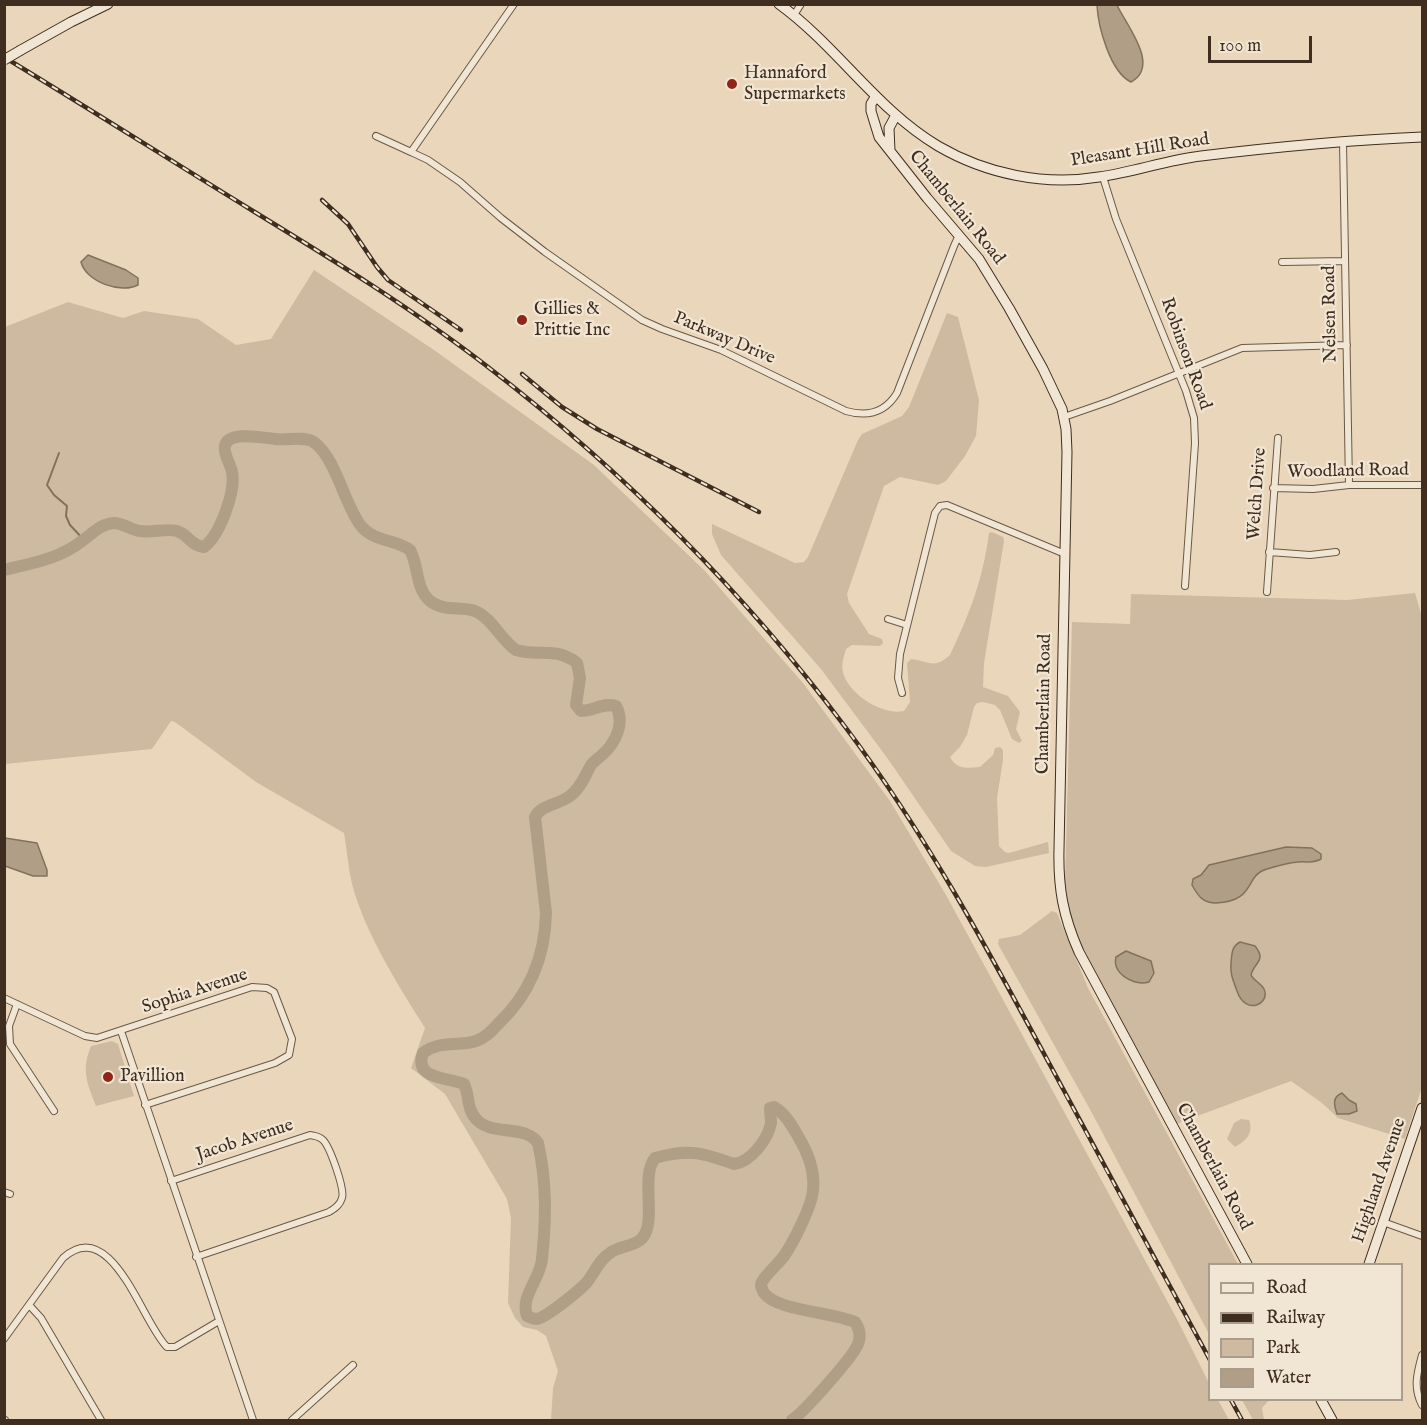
<!DOCTYPE html>
<style>
body{margin:0}
#map{position:relative;width:1427px;height:1425px;overflow:hidden;background:#ead7bb;font-family:"IM FELL English",serif}
canvas{display:block}
.frame{position:absolute;inset:0;border:6px solid #3f2e1f;pointer-events:none}
.legend{position:absolute;left:1208px;top:1263px;width:195px;height:138px;box-sizing:border-box;background:#f1e5d3;border:2px solid #aa9c8b;margin:0;padding:8px 10px;list-style:none;font-size:18px;color:#3f2e1f}
.legend li{display:flex;align-items:center;gap:12px;height:30px}
.legend b{width:30px;border:2px solid #aa9c8b}
.scale{position:absolute;left:1208px;top:36px;width:104px;height:27px;box-sizing:border-box;border:3px solid #3f2e1f;border-top:0;padding-left:8px;font-size:18px;line-height:21px;white-space:nowrap;color:#3f2e1f;-webkit-text-stroke:4px #f1e5d3;paint-order:stroke}
</style>
<div id="map">
<canvas width="1427" height="1425"></canvas>
<div class="frame"></div>
<ul class="legend">
<li><b style="height:8px;background:#f1e5d3"></b>Road</li>
<li><b style="height:8px;background:#3f2e1f"></b>Railway</li>
<li><b style="height:16px;background:#cdbaa0"></b>Park</li>
<li><b style="height:16px;background:#b09e86"></b>Water</li>
</ul>
<div class="scale">100 m</div>
</div>
<script>
const ctx = document.querySelector('canvas').getContext('2d');
ctx.lineJoin = 'round';
function paint(path, color) { ctx.fillStyle = color; ctx.fill(path, 'evenodd'); }
function trace(path, color, width, dash) { ctx.strokeStyle = color; ctx.lineWidth = width; ctx.lineCap = dash ? 'butt' : 'round'; ctx.setLineDash(dash || []); ctx.stroke(path); }
function drawText(font, color, halo, rows, align = 'center') {
  ctx.font = font + ' "IM FELL English",serif'; ctx.lineWidth = 4.5; ctx.setLineDash([]); ctx.textBaseline = 'middle'; ctx.strokeStyle = halo; ctx.fillStyle = color; for (const [text, x, y, turn = 0] of rows) {
    ctx.save(); ctx.translate(x, y); ctx.rotate((+turn || 0) * Math.PI / 180); ctx.textAlign = isNaN(turn) ? turn : align; if (halo) ctx.strokeText(text, 0, 0); ctx.fillText(text, 0, 0); ctx.restore();
  }
}
paint(new Path2D(`
 M314,270l120,80 160,115 110,105 99,113 87,118 56,94 231,424 32,64 1,17h8l11,20h-678l2,-32 5,-17 -12,-35 -9,-6 -14,-3 -8,-9 -7,-15 3,-85 -4,-19 -62,-105 -34,-26 14,-40c-27,-43 -60,-95 -73,-144 -4,-17 -5,-34 -8,-51l-88,-51 -81,-60 -4,-1 -19,28 -147,15v-437l63,-25 55,16 21,-7 54,8 38,26 35,-6z
 M947,313l11,4 21,83 -3,36 -11,20 -19,25 -8,4 -38,-8 -16,9 -37,108 2,9 20,31 13,5 1,4 -3,3 -28,-1 -6,4c-2,7 -5,16 -3,23 5,22 40,44 61,39l6,-9 -3,-39 4,-4c19,2 22,11 39,-4 20,-42 33,-76 39,-122l3,-1 11,5 1,4 -20,122 -1,24 25,9 12,16 -4,17 6,12 -3,2 -7,-4 -12,-29 -5,-5 -12,-3 -6,1 -3,4 -7,28 -7,12 -10,10c7,13 17,11 30,10l13,-12 2,-7 5,-1 3,3v10l-6,38 2,48 6,6 4,1 39,-11 1,11 -63,14 -11,-1 -24,-15 -63,-92 -67,-90 -100,-114 -9,-21v-10l83,39 9,-1 4,-5 50,-117 4,-6 40,-18 7,-9z
 M1415,593l7,24v470l-17,52 -67,-21 -16,-15 -31,-22 -115,43 -96,-181 -10,-26 -5,-34 7,-261 58,2 1,-30 216,6z
 M1052,911l5,2 31,75 150,276h-28l-1,70 -117,-221 -94,-169 1,-5 21,-4z
 M112,1041l6,3 16,52 -38,10c-9,-23 -15,-36 -5,-60z
 M1241,1119l8,1c5,13 -3,21 -14,27l-8,-8 7,-16z
 M1242,1400h27l-7,8 2,12h-11z`), '#cdbaa0');
const water = new Path2D(`
 M1097,5h20c9,20 44,61 14,77 -21,-10 -33,-56 -34,-77z
 M88,255l38,15 12,8v7c-17,9 -52,-3 -57,-23z
 M5,838l32,5 10,27v6h-14l-28,-10z
 M1286,847l26,1 9,6v5c-8,5 -14,2 -23,3 -10,1 -21,4 -31,7 -23,6 -10,32 -51,34 -13,0 -18,-7 -24,-18l1,-6 8,-4 8,-10z
 M1240,942l15,4c12,15 -1,16 -4,29 3,6 10,8 13,14 7,14 -18,28 -27,2 -4,-11 -7,-17 -6,-28 1,-9 0,-16 9,-21z
 M1126,951l25,10 3,12 -5,9c-15,4 -37,-8 -33,-25z
 M1342,1093l7,7 7,4 1,7 -8,3h-12c-3,-9 -5,-17 5,-21z`);
paint(water, '#b09e86');
trace(water, '#83715d', 1.5);
trace(new Path2D(`
 M59,453l-12,32 7,10 13,11 -1,10 4,9 14,15`), '#83715d', 2);
trace(new Path2D(`
 M4,570c28,-7 55,-11 78,-29 10,-7 18,-17 32,-18 9,0 17,7 26,8 12,2 26,-3 37,0 12,4 14,15 27,16 16,-12 32,-56 28,-75 -1,-8 -9,-17 -7,-26 3,-16 39,-8 50,-7 11,2 31,-4 40,4 21,16 30,63 46,83 13,16 34,13 49,24 9,16 5,38 20,51 14,11 31,5 45,10 17,7 26,29 41,39 21,7 39,-4 61,13l3,15 -4,27 5,6c12,0 23,-9 35,-5 8,14 2,31 -8,43 -5,6 -12,10 -17,16 -6,11 -11,24 -21,31 -12,9 -28,8 -35,21l11,96c-1,44 -16,81 -48,111 -6,7 -13,14 -22,17 -18,6 -37,-1 -53,12 -10,27 26,24 41,31 6,12 2,25 13,36 15,16 48,4 61,23 9,39 8,77 4,116 -2,21 -22,37 -15,57 3,1 6,3 9,3 9,0 45,-30 51,-37 8,-10 12,-22 23,-29 10,-8 29,-6 35,-19 10,-20 -4,-59 10,-76 34,-10 48,-5 79,6 17,-2 34,-25 37,-41 0,-5 -1,-10 -1,-15l4,-1c12,7 18,19 25,31 9,15 16,34 14,52 -1,16 -20,53 -29,66 -5,7 -22,22 -23,29 0,2 2,6 3,8 13,18 69,19 91,29 5,7 6,14 3,22 -5,13 -54,68 -66,76`), '#b09e86', 12);
const street = new Path2D(`
 M514,4l-103,148 17,8 32,22 41,36 44,34 97,68 20,9 59,21 125,61c21,6 39,2 51,-18l57,-147 5,-11
 M794,15l7,-11
 M376,136l35,16
 M1343,142l6,343
 M1103,177l13,42 70,172 8,27 1,25 -10,143
 M1282,262l63,-1
 M1064,417l46,-16 132,-53 105,-3
 M1273,488l40,1 36,-4h73
 M1269,552l41,3 26,-3
 M1267,592l11,-154
 M888,619l19,6
 M902,693l-4,-15 2,-24 35,-141 5,-7 7,-1 118,49
 M4,998l81,38 12,2 155,-51 15,1 7,4 18,47 -3,16 -14,8 -130,42
 M17,1004l-8,22 1,18 44,67
 M121,1031l132,389
 M171,1181l139,-46c5,1 9,1 13,5 7,7 22,49 19,58 -2,7 -7,10 -13,14l-133,45
 M4,1192l6,2
 M1383,1222l39,14
 M30,1306l11,12 60,102
 M4,1339l59,-81c49,-44 79,65 104,89h8l44,-26
 M1422,1355c-5,18 -9,33 0,50
 M4,1420h1
 M292,1420l61,-55`);
const secondary = new Path2D(`
 M779,4c58,42 97,105 159,142 48,28 106,40 161,31 35,-5 68,-17 102,-21 74,-9 148,-16 221,-19
 M21,50l50,-28 37,-18
 M876,96l-5,8v7l8,26 48,61 52,61 30,49 34,61 19,40 4,20 1,23 -8,397c-1,39 4,67 20,103l168,312
 M890,151l-1,-23 7,-13
 M1369,1264l53,-156
 M1321,1400l11,20`);
trace(street, '#6a5846', 8);
trace(secondary, '#3f2e1f', 11);
trace(street, '#f1e5d3', 6);
trace(secondary, '#f1e5d3', 9);
const rail = new Path2D(`
 M4,57c84,51 166,103 249,154 80,49 160,98 235,156 135,104 256,225 358,361 79,105 141,220 203,335 53,99 107,198 161,297
 M322,200l26,24 29,43 11,13 73,50
 M522,374l40,33 35,22 162,83
 M1231,1400l11,20`);
trace(rail, '#3f2e1f', 4.5);
trace(rail, '#f1e5d3', 2, [7]);
const secondaryBridge = new Path2D(`
 M4,60l17,-10`);
trace(secondaryBridge, '#3f2e1f', 11, []);
trace(secondaryBridge, '#f1e5d3', 9);
for (const [x, y, r, color] of [
 [732,84,6,"#8f2418"],
 [522,320,6,"#8f2418"],
 [108,1077,6,"#8f2418"]
]) { const dot = new Path2D(); dot.arc(x, y, r, 0, 2 * Math.PI); ctx.fillStyle = color; ctx.fill(dot); trace(dot, '#f1e5d3', 2); }
drawText('18px', '#3f2e1f', '#f1e5d3', [
 ["Hannaford",744,74],
 ["Supermarkets",744,95],
 ["Gillies &",534,310],
 ["Prittie Inc",534,331],
 ["Pavillion",120,1077]
], 'left');
drawText('18px', '#3f2e1f', '#f1e5d3', [
 ["Pleasant Hill Road",1140,151,-9],
 ["Chamberlain Road",956,208,51],
 ["Nelsen Road",1331,314,-91],
 ["Parkway Drive",724,339,23],
 ["Robinson Road",1185,354,70],
 ["Woodland Road",1348,472,-1],
 ["Welch Drive",1258,494,-86],
 ["Chamberlain Road",1045,704,-89],
 ["Sophia Avenue",195,992,-18],
 ["Jacob Avenue",245,1141,-18],
 ["Chamberlain Road",1213,1167,62],
 ["Highland Avenue",1380,1181,-71]
]);
</script>
